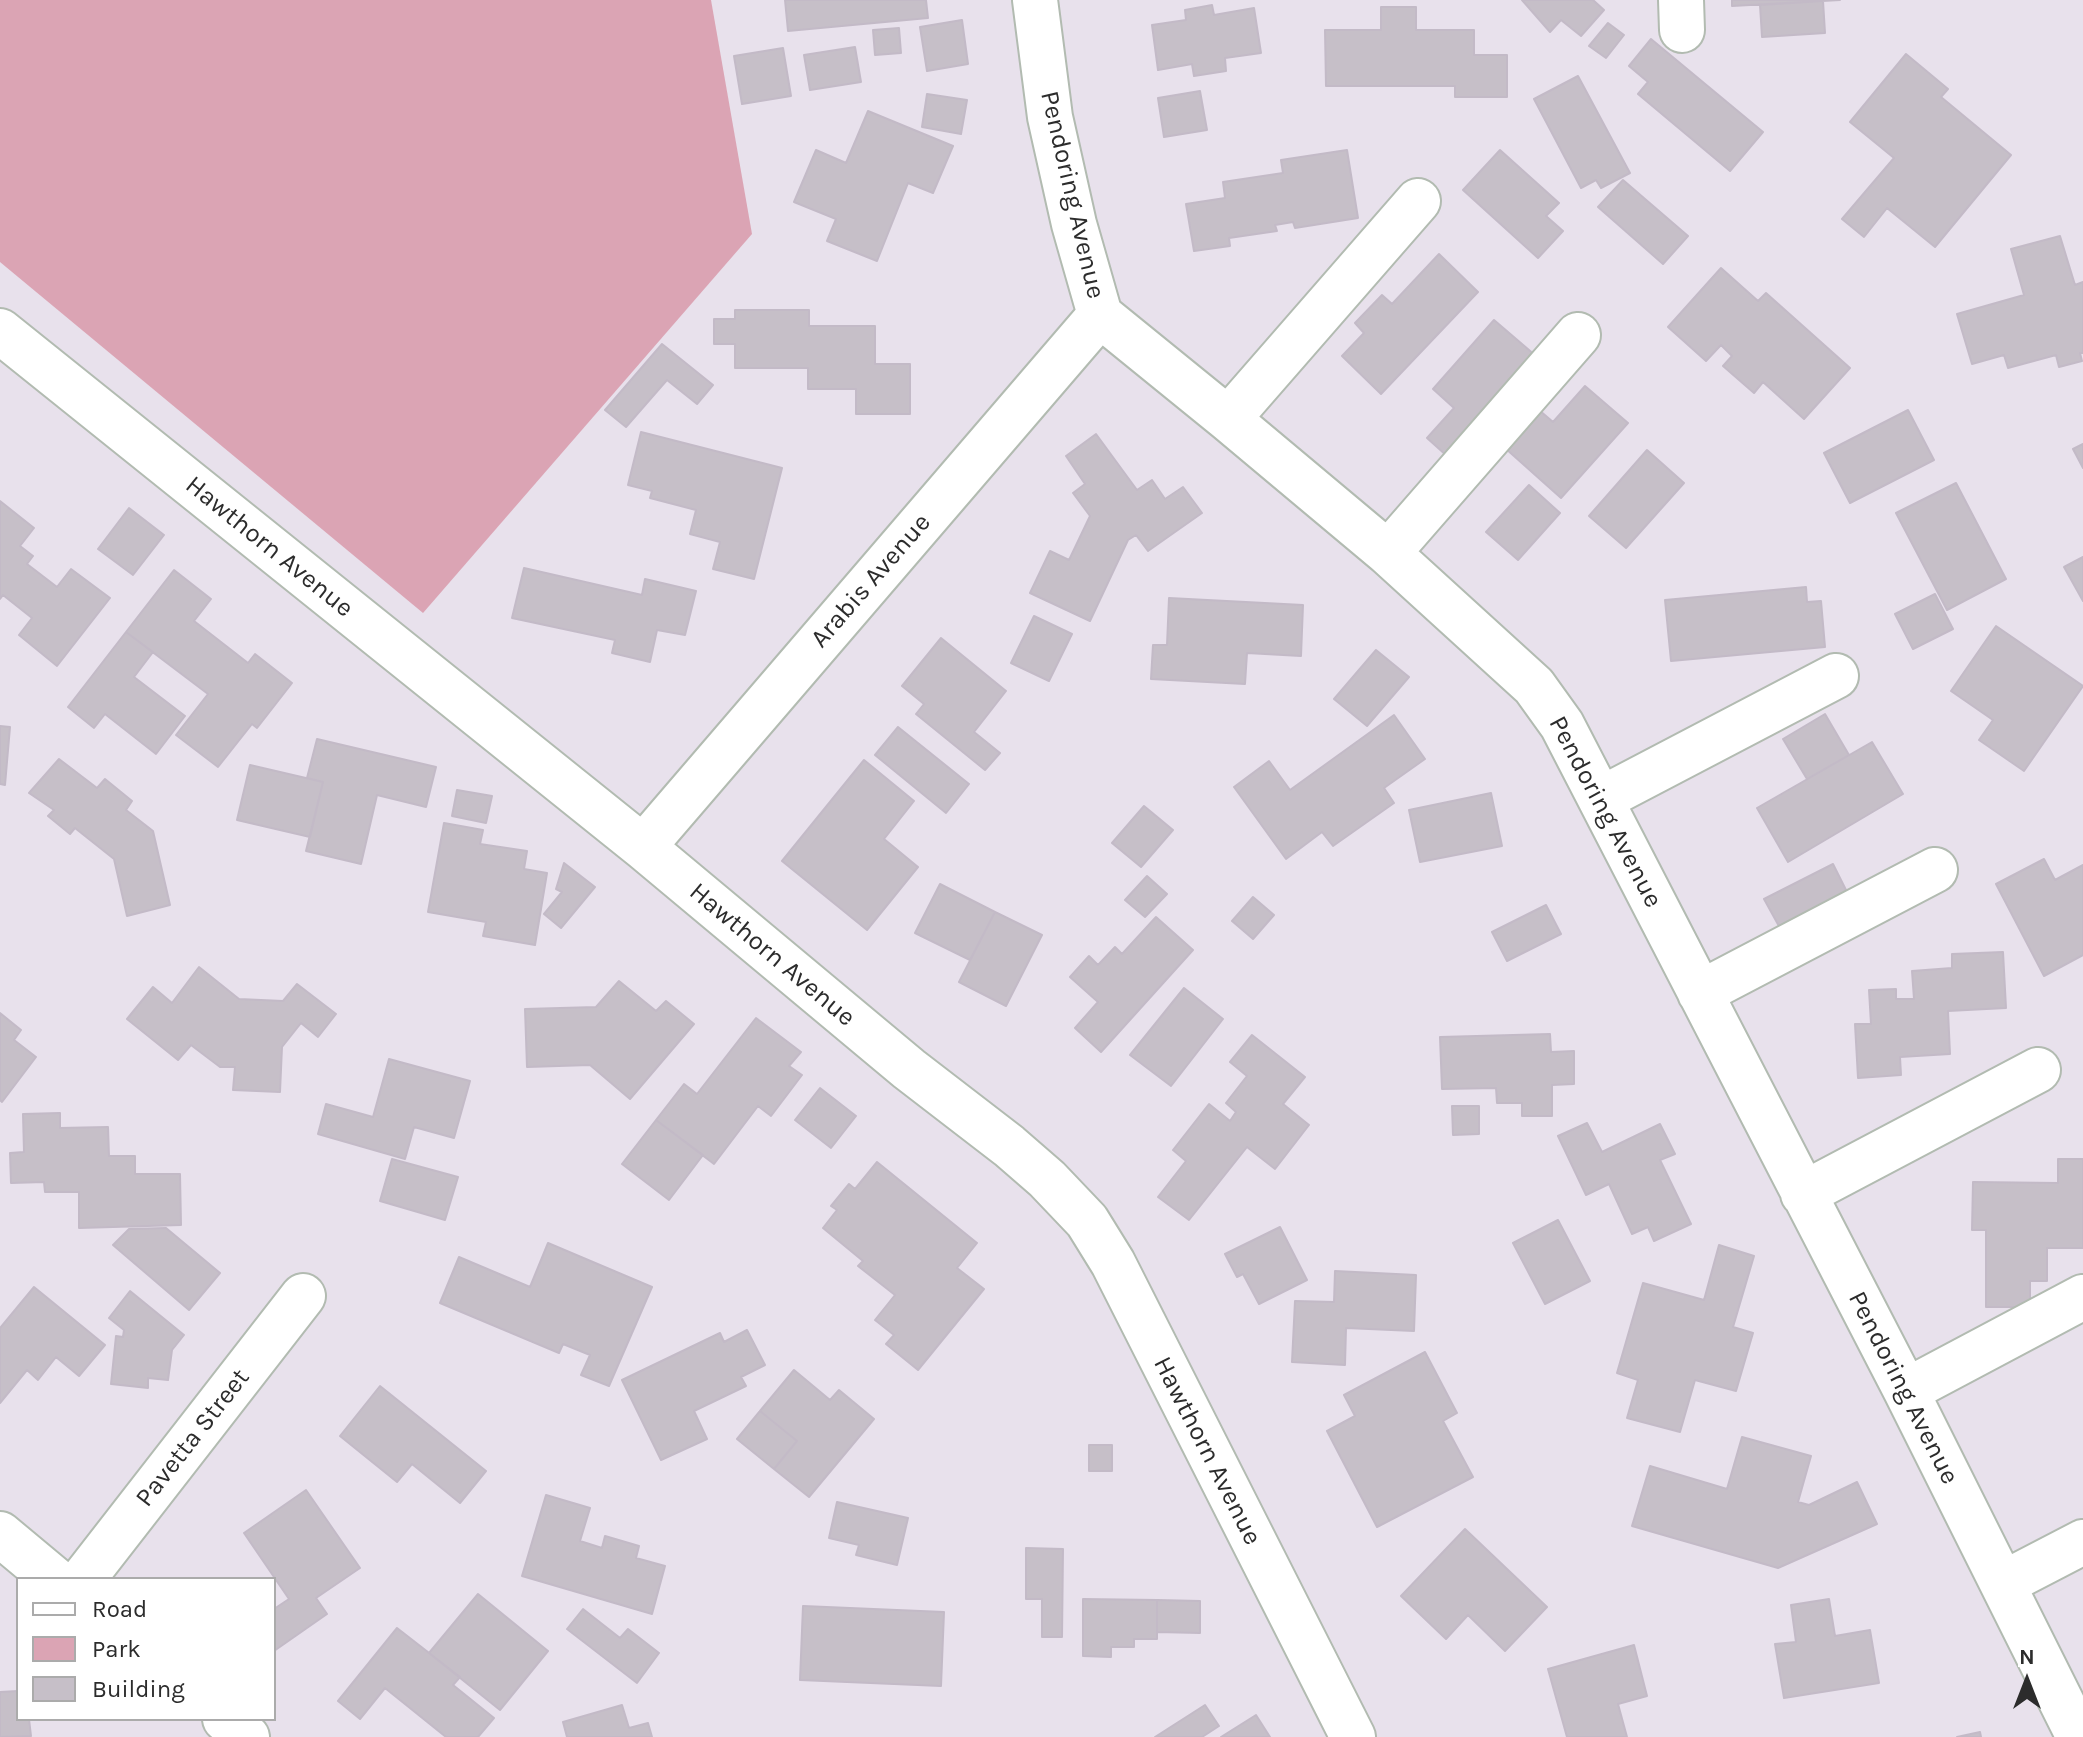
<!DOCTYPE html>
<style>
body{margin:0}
#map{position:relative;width:2083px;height:1737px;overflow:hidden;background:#e8e1ec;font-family:Karla,sans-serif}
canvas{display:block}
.legend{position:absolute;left:16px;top:1577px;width:260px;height:144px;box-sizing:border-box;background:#fff;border:2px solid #ababab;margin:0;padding:10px 14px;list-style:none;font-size:24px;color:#2c2c2c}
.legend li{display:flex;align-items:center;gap:16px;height:40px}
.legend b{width:40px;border:2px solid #ababab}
.north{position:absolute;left:1987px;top:1641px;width:80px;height:80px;-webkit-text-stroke:6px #fff;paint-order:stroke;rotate:0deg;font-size:22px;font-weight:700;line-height:32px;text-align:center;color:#2c2c2c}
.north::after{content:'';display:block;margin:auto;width:28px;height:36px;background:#2c2c2c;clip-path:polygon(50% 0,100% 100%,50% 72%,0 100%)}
</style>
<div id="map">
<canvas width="2083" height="1737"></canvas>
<ul class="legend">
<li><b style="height:10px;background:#fff"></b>Road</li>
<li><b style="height:22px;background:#dba4b4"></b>Park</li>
<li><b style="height:22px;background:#c6bfc8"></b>Building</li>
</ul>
<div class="north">N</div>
</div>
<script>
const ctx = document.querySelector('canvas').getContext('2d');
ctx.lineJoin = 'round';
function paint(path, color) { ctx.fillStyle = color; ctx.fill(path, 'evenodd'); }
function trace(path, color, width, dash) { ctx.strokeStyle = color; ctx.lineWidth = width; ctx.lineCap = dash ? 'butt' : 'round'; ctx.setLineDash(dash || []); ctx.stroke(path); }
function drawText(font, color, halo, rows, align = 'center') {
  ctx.font = font + ' Karla,sans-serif'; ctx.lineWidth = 8; ctx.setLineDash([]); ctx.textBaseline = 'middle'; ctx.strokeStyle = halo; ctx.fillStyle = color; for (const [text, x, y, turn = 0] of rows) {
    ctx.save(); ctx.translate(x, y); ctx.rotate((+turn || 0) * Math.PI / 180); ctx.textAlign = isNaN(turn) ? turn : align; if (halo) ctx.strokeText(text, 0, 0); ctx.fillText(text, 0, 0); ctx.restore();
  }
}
paint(new Path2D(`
 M0,0h711l41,234 -329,379 -423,-351z`), '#dba4b4');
const building = new Path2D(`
 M785,0h141l2,18 -140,13z
 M1522,0h71l11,10 -23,26 -20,-16 -11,12z
 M1732,0h108l-108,6z
 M1823,1l2,32 -63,4 -2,-32z
 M1212,5l2,10 40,-7 7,45 -36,5 1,13 -32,5 -2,-12 -34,6 -6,-45 34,-5 -1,-10z
 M1381,7h35v23h58v25h33v42h-52v-11h-129l-1,-56h56z
 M962,20l6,44 -41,7 -7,-44z
 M1608,23l16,12 -18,23 -17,-12z
 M899,28l2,25 -26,2 -2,-25z
 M1651,39l112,93 -33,39 -92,-77 10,-12 -19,-16z
 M855,47l6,35 -51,8 -6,-35z
 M783,48l8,48 -49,8 -8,-48z
 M1906,54l42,35 -7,8 70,58 -76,92 -48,-39 -23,29 -22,-18 52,-61 -44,-36z
 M1578,76l52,97 -29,15 -5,-8 -15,8 -47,-89z
 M1200,91l7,39 -43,7 -6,-39z
 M927,94l40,6 -6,34 -39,-7z
 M868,111l85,35 -20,47 -25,-10 -31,78 -50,-20 9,-22 -42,-17 22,-52 30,13z
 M1347,150l11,68 -63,10 -2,-6 -18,3 2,6 -48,7 1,8 -36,5 -8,-47 39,-6 -2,-16 60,-9 -2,-13z
 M1500,150l59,53 -13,13 17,15 -25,27 -75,-68z
 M1623,180l65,56 -25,28 -65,-57z
 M2060,236l15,49 8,-3v71h-3l2,8 -23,6 -3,-12 -48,13 -4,-13 -32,9 -15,-50 67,-19 -13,-46z
 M1439,254l39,38 -97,102 -39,-38 22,-23 -9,-10 27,-28 10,9z
 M1721,268l37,33 8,-8 84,75 -46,51 -41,-37 -9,11 -31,-27 9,-10 -11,-11 -15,16 -38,-34z
 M735,310h74v16h66v38h35v50h-54v-25h-48v-21h-73v-24h-21v-25h21z
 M1494,320l42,36 -89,100 -20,-18 27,-30 -21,-19z
 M662,344l51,41 -16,19 -30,-24 -41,47 -21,-17z
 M1585,386l43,37 -67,75 -56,-50 34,-38 14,12z
 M1908,410l26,50 -84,43 -26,-50z
 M641,432l141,36 -28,111 -41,-10 7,-27 -30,-8 6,-24 -46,-12 2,-7 -24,-6z
 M1096,434l41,56 15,-10 13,19 18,-12 19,26 -54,38 -12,-16 -8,5 -38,81 -60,-28 20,-42 19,9 21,-44 -17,-23 12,-9 -19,-28z
 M2083,444v24l-10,-19z
 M1647,450l37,33 -58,65 -37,-32z
 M1956,483l50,96 -59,31 -51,-97z
 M1529,485l31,28 -42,47 -32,-28z
 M0,501l34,27 -14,18 13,10 -6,8 30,23 14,-18 39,29 -53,68 -38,-31 13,-17 -29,-23 -3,4z
 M129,508l35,27 -31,40 -35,-26z
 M2083,557v44l-19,-34z
 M524,568l118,27 3,-16 51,12 -11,44 -28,-5 -7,32 -38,-9 3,-13 -103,-22z
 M174,570l37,29 -17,22 54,42 7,-9 37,29 -35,45 -5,-4 -34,43 -42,-32 32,-41 -82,-62z
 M1806,587l1,15 14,-1 4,46 -154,14 -6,-61z
 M1935,594l18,35 -40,20 -18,-35z
 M1169,598l134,7 -2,51 -54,-3 -2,31 -94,-5 2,-34h14z
 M1034,616l38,18 -23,47 -38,-18z
 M1996,626l87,60 -59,85 -45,-31 14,-20 -42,-29z
 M126,632l27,20 -19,25 51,39 -29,38 -51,-40 -11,14 -26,-21z
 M941,638l65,53 -32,41 26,21 -15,17 -69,-56 8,-10 -22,-18z
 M1376,650l33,27 -42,49 -33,-27z
 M1825,714l24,41 -42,24 -24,-40z
 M1394,715l31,44 -41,29 10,15 -61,43 -11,-14 -36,27 -52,-72 35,-26 21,29z
 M0,726l10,1 -5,58 -5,-1z
 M898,727l71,57 -23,29 -71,-58z
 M317,739l119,28 -10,40 -49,-12 -16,69 -55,-13 17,-69 -16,-4z
 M1872,742l31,52 -115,68 -31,-54z
 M59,759l38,29 8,-9 27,22 -6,9 27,21 17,74 -43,11 -13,-57 -39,-31 -5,6 -22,-18 6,-6 -25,-17z
 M864,760l50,41 -30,38 34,28 -51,63 -85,-69z
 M250,765l73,17 -13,55 -73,-17z
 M457,790l35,6 -6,27 -34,-7z
 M1491,793l11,53 -82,16 -11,-52z
 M1144,806l29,24 -32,37 -29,-24z
 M444,823l39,7 -3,14 47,7 -3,18 23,4 -12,72 -52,-9 3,-14 -58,-10z
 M2044,859l11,21 28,-15v90l-39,21 -48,-92z
 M564,863l31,24 -34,41 -17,-14 18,-22 -6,-3z
 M1833,864l15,30 -68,34 -16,-29z
 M1147,876l20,18 -22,23 -20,-17z
 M940,884l55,28 -25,48 -55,-27z
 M1253,897l21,18 -21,24 -21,-18z
 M1546,905l15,29 -54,27 -15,-29z
 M995,912l47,23 -36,71 -47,-24z
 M1156,917l37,33 -92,102 -26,-24 23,-26 -28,-25 19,-21 9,9 17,-18 7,7z
 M2003,952l3,56 -58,3 2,43 -50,3 1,18 -43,3 -3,-54h16l-2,-34 27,-1v10h18l-2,-28 40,-3v-14z
 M199,967l40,32 44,2 14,-17 39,30 -18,23 -17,-14 -19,24 -2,45 -47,-2 2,-23h-15l-29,-22 -13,15 -51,-41 26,-32 19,16z
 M619,981l37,30 10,-10 28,23 -64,75 -40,-34 -63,2 -2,-58 71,-2z
 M1184,988l39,31 -52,67 -41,-31z
 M0,1013l21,17 -7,10 22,17 -34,45 -2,-2z
 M756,1018l45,34 -12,14 13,9 -31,41 -13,-10 -44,58 -58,-44 28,-36 13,10z
 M1550,1034l1,18 23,-1v33l-22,1v31h-30v-13h-25l-1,-15 -54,1 -2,-52z
 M1252,1035l53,42 -22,27 26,21 -34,44 -28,-22 -58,73 -31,-23 28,-36 -13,-11 36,-46 21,17 6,-9 -10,-9 21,-27 -17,-14z
 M389,1059l81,22 -16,57 -40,-11 -9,32 -87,-25 8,-30 47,13z
 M820,1088l36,28 -25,32 -36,-28z
 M1452,1106h27v28l-26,1z
 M60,1113v15l48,-1 1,29h26v18h45l1,51 -102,3v-36h-34l-1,-10 -33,1 -1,-30 14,-1 -1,-38z
 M656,1120l47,35 -34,45 -47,-36z
 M1587,1123l15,29 58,-28 15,30 -15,6 31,64 -37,17 -6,-14 -16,7 -23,-50 -23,11 -28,-59z
 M392,1159l66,18 -13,43 -65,-19z
 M2058,1159h25v89h-36v33h-17v26h-44v-77h-14l1,-48 85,1z
 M877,1162l100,81 -20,25 27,21 -66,81 -32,-26 8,-9 -19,-15 20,-25 -37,-29 5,-5 -40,-33 14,-18 -6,-4 18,-22 6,5z
 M1558,1220l32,61 -45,23 -32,-61z
 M1280,1227l27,53 -48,24 -16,-30 -6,3 -12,-23z
 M166,1228l54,45 -31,37 -76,-65 16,-16z
 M548,1243l104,44 -43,99 -28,-11 9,-20 -27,-11 -4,9 -119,-50 19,-46 71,30z
 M1719,1245l35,11 -21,71 20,6 -17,58 -41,-11 -15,52 -53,-14 11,-38 -21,-7 26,-90 61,17z
 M1335,1271l81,4 -2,56 -68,-3 -1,37 -53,-3 3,-61 39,1z
 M34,1287l71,58 -26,31 -23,-19 -18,23 -11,-10 -27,33v-75z
 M130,1291l54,44 -12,15 -4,30 -20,-2v10l-37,-4 5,-48 7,1 1,-7 -15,-12z
 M747,1330l18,35 -24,12 5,9 -52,25 13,28 -46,21 -39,-80 98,-47 4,9z
 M1425,1352l32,61 -14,8 30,56 -96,50 -50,-96 28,-15 -11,-21z
 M794,1370l36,30 9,-10 35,29 -65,78 -35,-28 23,-28 -37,-30z
 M380,1386l106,85 -26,32 -48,-39 -15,18 -57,-46z
 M760,1411l37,30 -23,28 -37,-30z
 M1742,1437l69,19 -13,46 11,3 48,-23 20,42 -99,44 -146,-42 18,-60 77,23z
 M1089,1445h23v26h-23z
 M306,1490l54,78 -44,30 11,16 -53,37v-42l15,-10 -45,-66z
 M546,1495l44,13 -10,33 22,7 3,-12 34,10 -3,12 29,8 -13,48 -130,-38z
 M837,1502l71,16 -11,47 -41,-10 3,-10 -30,-7z
 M1465,1529l82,78 -42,44 -37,-36 -22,24 -45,-43z
 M1026,1548l37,1 -1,88h-20v-38h-16z
 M478,1594l70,57 -48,59 -71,-57z
 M1083,1599l74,1v39h-23v8h-23v10l-28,-1z
 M1829,1599l6,37 35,-6 9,53 -95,15 -9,-54 21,-2 -5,-37z
 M1157,1600l43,1v32l-43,-1z
 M803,1606l141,6 -3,74 -141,-6z
 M583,1609l37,29 8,-9 31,24 -22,30 -70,-54z
 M397,1628l63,49 -7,8 41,33 -16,19h-32l-61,-49 -25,31 -22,-18z
 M1634,1645l13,51 -29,8 9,33h-60l-19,-68z
 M18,1691v28h11l2,17 -31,1v-45z
 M622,1705l7,23 19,-5 4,14h-85l-4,-15z
 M1205,1705l14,21 -17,11h-47z
 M1256,1715l14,22h-49z
 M1980,1732l1,5h-24z`);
paint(building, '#c6bfc8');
trace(building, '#c3bac7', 2);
const minor = new Path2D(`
 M1035,0l15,117 24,107 26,91 128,104 160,134 146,133 28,39 344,666 173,346
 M1681,0l1,30
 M0,331l643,516 266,222 100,77 38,33 40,42 26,42 240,474
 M1228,419l190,-218
 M1388,553l190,-218
 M1601,799l235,-123
 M643,847l457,-532
 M1700,993l235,-123
 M1803,1194l235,-124
 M1906,1391l177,-94
 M0,1534l54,45
 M83,1579l220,-283
 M2004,1583l79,-41
 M225,1719l22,18`);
trace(minor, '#b2bbb1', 48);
trace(minor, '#fff', 44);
drawText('26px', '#2c2c2c', '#fff', [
 ["Pendoring Avenue",1072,195,77],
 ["Hawthorn Avenue",269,547,39],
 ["Arabis Avenue",871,581,-49],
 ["Pendoring Avenue",1605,812,62],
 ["Hawthorn Avenue",772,955,40],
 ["Pendoring Avenue",1903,1388,63],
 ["Pavetta Street",193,1438,-52],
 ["Hawthorn Avenue",1207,1451,63]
]);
</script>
